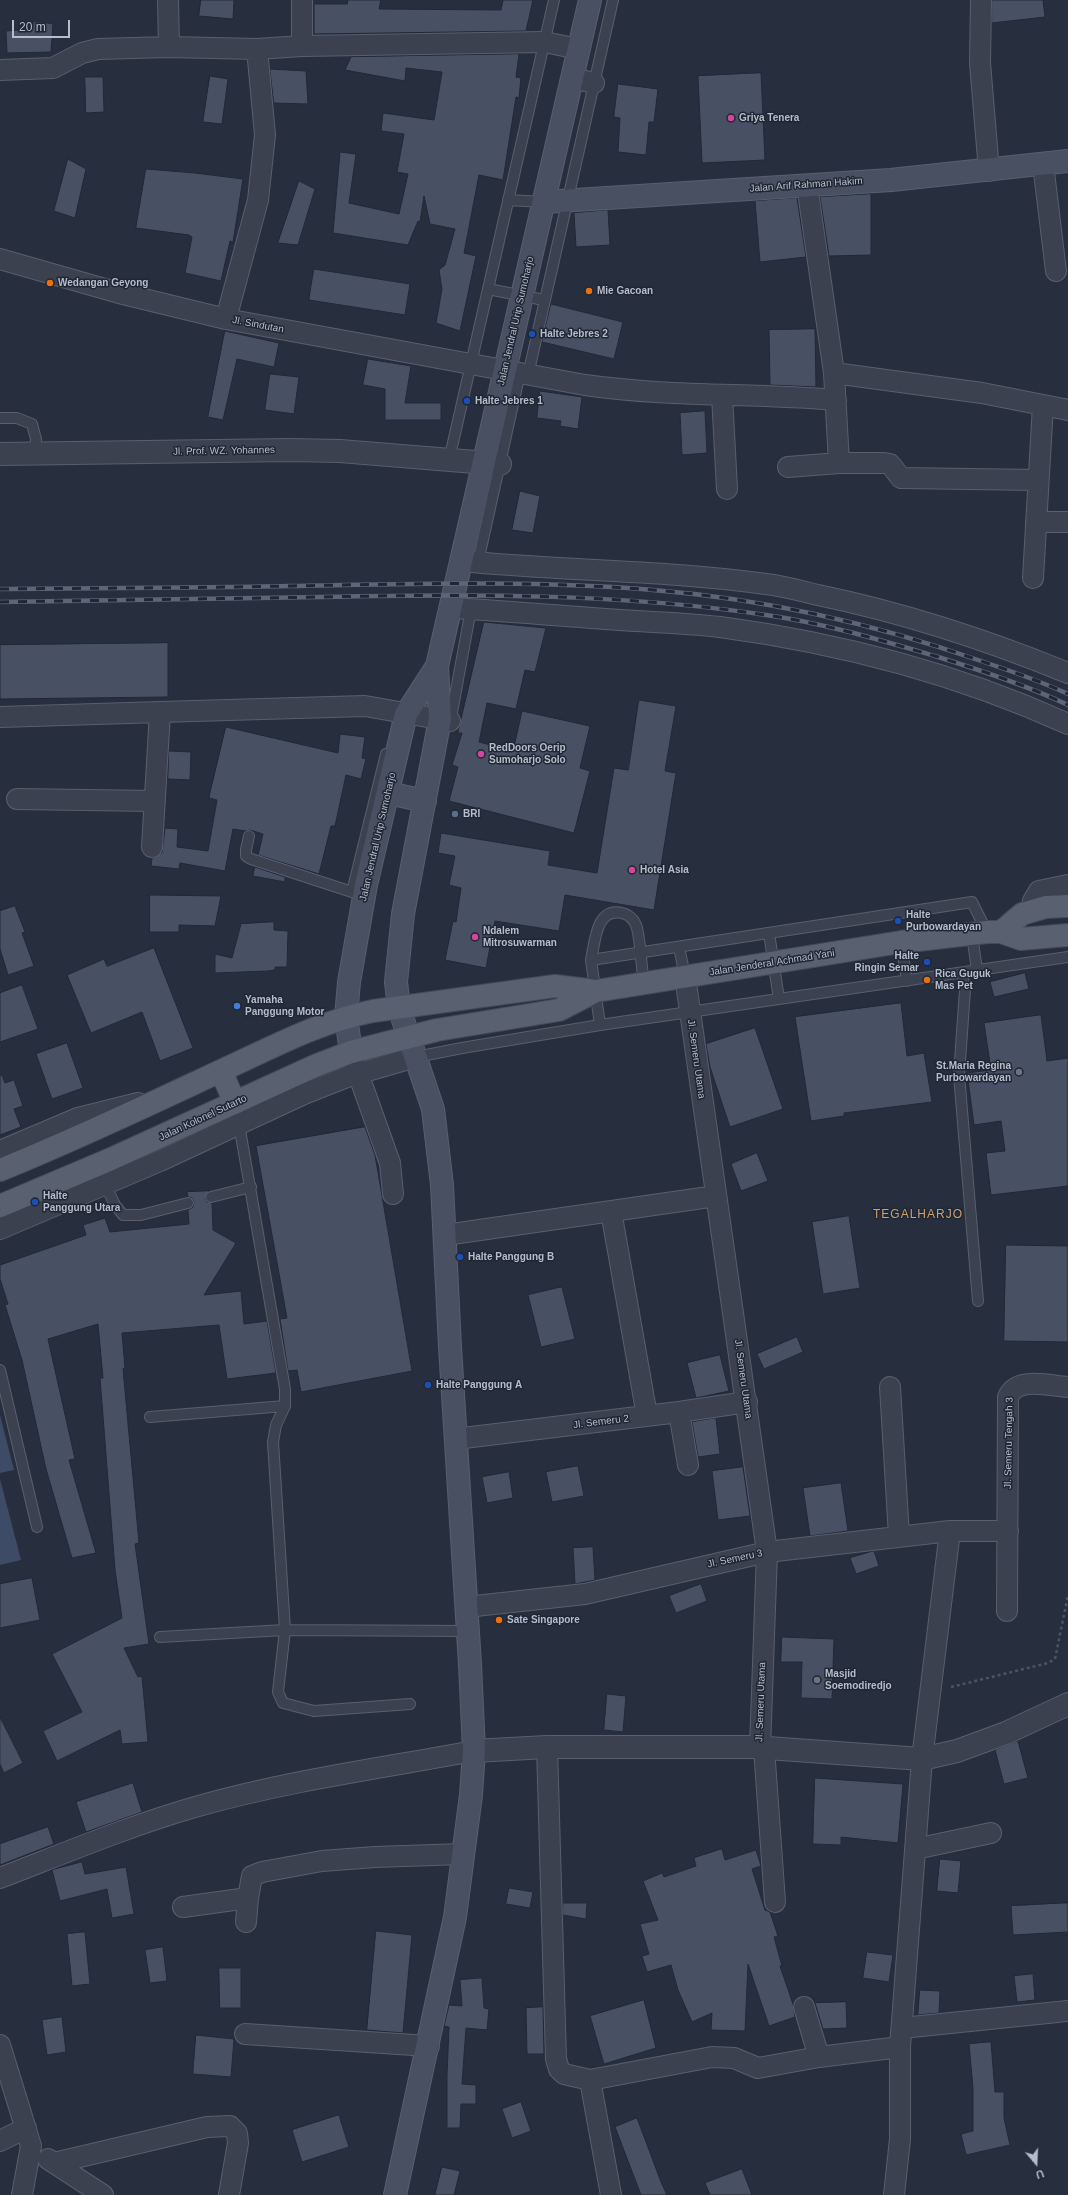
<!DOCTYPE html>
<style>
body{margin:0}
#map{position:relative;width:1068px;height:2195px;overflow:hidden;background:#272f3f;font-family:Helvetica,sans-serif}
canvas{display:block}
.north{position:absolute;left:1016px;top:2143px;width:40px;height:40px;-webkit-text-stroke:3px #1f2634;paint-order:stroke;rotate:161deg;font-size:11px;font-weight:700;line-height:16px;text-align:center;color:#b7bdca}
.north::after{content:'';display:block;margin:auto;width:14px;height:18px;background:#b7bdca;clip-path:polygon(50% 0,100% 100%,50% 72%,0 100%)}
.scale{position:absolute;left:12px;top:20px;width:58px;height:18px;box-sizing:border-box;border:2px solid #b7bdca;border-top:0;padding-left:5px;font-size:12px;line-height:14px;white-space:nowrap;color:#b7bdca;-webkit-text-stroke:3px #1f2634;paint-order:stroke}
</style>
<div id="map">
<canvas width="1068" height="2195"></canvas>
<div class="north">U</div>
<div class="scale">20 m</div>
</div>
<script>
const ctx = document.querySelector('canvas').getContext('2d');
ctx.lineJoin = 'round';
function paint(path, color) { ctx.fillStyle = color; ctx.fill(path, 'evenodd'); }
function trace(path, color, width, dash) { ctx.strokeStyle = color; ctx.lineWidth = width; ctx.lineCap = dash ? 'butt' : 'round'; ctx.setLineDash(dash || []); ctx.stroke(path); }
function drawText(font, color, halo, rows, align = 'center') {
  ctx.font = font + ' Helvetica,sans-serif'; ctx.lineWidth = 3; ctx.setLineDash([]); ctx.textBaseline = 'middle'; ctx.strokeStyle = halo; ctx.fillStyle = color; for (const [text, x, y, turn = 0] of rows) {
    ctx.save(); ctx.translate(x, y); ctx.rotate((+turn || 0) * Math.PI / 180); ctx.textAlign = isNaN(turn) ? turn : align; if (halo) ctx.strokeText(text, 0, 0); ctx.fillText(text, 0, 0); ctx.restore();
  }
}
paint(new Path2D(`
 M0,1415l14,55 -14,3z
 M0,1479l21,81 -21,5z`), '#3d4b67');
const building = new Path2D(`
 M201,0h33l-1,19 -34,-3z
 M348,0h33l-2,9 122,1 2,-10h30l-7,31 -212,3v-30h33z
 M992,0h51l2,17 -53,6z
 M34,21l19,3 -2,28 -44,1 -1,-22 25,-2z
 M519,54l-3,23 5,1 -2,20 -3,-1 -13,83 -24,-5 -15,78 12,3 -16,75 -24,-8 6,-34 -3,-19 6,-5 10,-36 -25,-5 -6,-28 -4,26 -2,-1 -10,24 -75,-12 7,-81 16,2 -7,49 50,11 9,-40 -11,-2 7,-38 -23,-3 2,-18 51,7 8,-48 -36,-4 -1,13 -60,-11 6,-13z
 M270,69l36,2 2,33 -34,-1z
 M761,73l4,87 -63,3 -4,-87z
 M210,76l18,3 -6,45 -19,-2z
 M85,77h18l1,35 -18,1z
 M618,84l40,5 -4,33h-5l-3,33 -28,-3 2,-34 -6,-1z
 M68,159l18,10 -11,49 -21,-7z
 M146,169l49,4 48,6 -10,63 -3,-1 -9,40 -36,-8 7,-36 -3,-2 -53,-7z
 M299,181l16,8 -17,56 -20,-2z
 M871,194v61l-42,1 -9,-59z
 M797,198l9,59 -46,5 -5,-61z
 M608,210l2,35 -34,2 -2,-34z
 M314,269l96,15 -5,31 -96,-15z
 M551,304l72,18 -9,37 -72,-17z
 M815,329l1,58 -46,-2 -1,-55z
 M225,331l54,12 -5,24 -37,-8 -14,61 -15,-3z
 M368,359l43,7 -6,37h36v17h-56v-31l-22,-4z
 M270,374l29,3 -5,37 -29,-4z
 M540,391l42,6 -4,32 -18,-3 1,-5 -24,-3z
 M705,411l2,42 -25,2 -2,-42z
 M520,491l20,5 -7,37 -21,-3z
 M484,622l62,6 -11,44 -10,-2 -9,39 -29,-6 -8,39 34,9 9,-40 68,15 -10,42 10,3 -16,62 -125,-32 9,-34 -6,-2 10,-32h-4z
 M168,643v54l-168,2v-54z
 M639,700l37,6 -11,65 11,2 -22,137 -89,-15 -6,36 -64,-10 -9,47 -41,-8 8,-39 3,1 5,-34 -12,-3 6,-29 -17,-3 3,-20 109,18 -2,14 49,8 17,-105 14,2z
 M226,727l112,26 2,-19 25,3 -3,21 4,1 -5,20 -15,-4 -11,51h-4l-12,48 -61,-19 5,-21 -13,-4 -5,1 -12,-2 -8,42 -45,-8 -1,6 -28,-3 1,-8 10,-5 3,-25 13,1 -1,18 31,4 9,-51 -8,-2z
 M169,751l22,1 -1,28 -22,-1z
 M255,867l30,10v5l-32,-6z
 M150,895l71,1 -6,30 -36,-1v7h-29z
 M15,906l10,26 -3,1 12,33 -26,9 -8,-26v-38z
 M274,922v8l14,1 -1,36h-12v3l-7,1 -53,2v-19l17,4 9,-34z
 M154,948l39,100 -33,13 -18,-49 -51,21 -24,-58 37,-16 3,7z
 M1025,973l4,16 -35,8 -4,-15z
 M22,985l16,44 -38,13v-49z
 M901,1003l6,53 17,-3 8,49 -88,11v3l-33,5 -16,-104z
 M1041,1015l6,46 21,-3v128l-77,9 -5,-42 19,-2 -4,-30 -27,4 -7,-52 24,-3 -7,-47z
 M755,1028l28,81 -53,18 -20,-60 -4,-23z
 M67,1043l16,45 -31,11 -16,-45z
 M2,1075l3,8 9,-3 9,26 -9,3 7,18 -21,8v-59z
 M365,1127l10,28 37,216 -111,21 -4,-22 -9,1 -8,-52 7,-1 -31,-172z
 M757,1153l11,28 -27,10 -10,-27z
 M209,1191l-4,7 2,4 5,1 1,27 23,13 -32,52 37,-4 3,33 23,-3 9,52 -49,6 -8,-54 -97,8 3,35 -2,1 16,174 -4,1 14,100 -25,4 14,29 4,-1 6,66 -26,2 -2,-14 -63,31 -14,-30 39,-19 -30,-58 70,-36 -7,-48 -15,-192h3l-5,-54 -50,15 27,120 -6,1 27,93 -24,5 -26,-89 -24,-109 -17,-55 3,-1 -8,-25v-14l86,-30 -3,-10 22,-7 5,14 79,-8 -1,-14 5,-3 1,-5 -2,-4 -4,-1 -1,-5z
 M849,1216l11,72 -37,6 -11,-72z
 M1006,1245l62,1v96l-64,-1z
 M562,1287l13,52 -34,8 -13,-52z
 M797,1337l6,15 -39,17 -7,-15z
 M720,1355l9,36 -33,7 -9,-35z
 M716,1418l4,36 -22,3 -6,-35z
 M578,1466l6,30 -32,6 -6,-30z
 M743,1467l7,49 -32,4 -6,-49z
 M509,1472l4,26 -26,5 -5,-26z
 M841,1483l7,48 -38,5 -7,-48z
 M593,1547l2,33 -20,4 -2,-36z
 M874,1551l5,15 -23,8 -6,-16z
 M32,1578l8,42 -40,8v-44z
 M701,1584l6,17 -31,12 -7,-17z
 M782,1637l52,2 -2,60 -31,-1 1,-36h-21z
 M607,1694l19,2 -3,36 -19,-2z
 M0,1717l23,46 -19,10 -4,-9z
 M1018,1741l10,37 -24,6 -9,-34z
 M815,1778l88,6 -5,59 -57,-6v8l-28,-1z
 M133,1783l9,29 -56,20 -10,-30z
 M48,1827l6,17 -54,21v-21z
 M722,1849l3,11 31,-10 5,16 -9,3 13,41 5,2 8,24 -4,1 8,29h-2l13,38 2,13 -26,9 -21,-62 -3,67 -34,-1 1,-17 -20,9 -14,-32 -7,-25 -24,7 -5,-16 7,-2 -9,-30 18,-4 -15,-39 19,-8 2,4 32,-11 -2,-8z
 M940,1859l21,2 -3,32 -21,-2z
 M82,1862l3,12 41,-7 8,47 -22,4 -5,-29 -47,12 -8,-31z
 M509,1888l24,4 -3,16 -24,-4z
 M563,1903h24l-1,16 -23,-4z
 M1068,1903v29l-55,3 -2,-29z
 M376,1931l36,4 -9,98 -36,-3z
 M85,1932l5,52 -18,2 -5,-52z
 M163,1947l4,34 -17,2 -5,-33z
 M867,1952l26,3 -4,27 -26,-4z
 M219,1968h22v40h-21z
 M1033,1974l2,26 -18,2 -3,-26z
 M482,1978l2,30 5,1 -2,21 -21,-2 -4,56 14,1v19h-15l-1,24h-13v-53l2,-48 -5,-1 5,-21 13,1 -2,-26z
 M920,1990l20,1 -1,22 -21,2z
 M644,2000l12,48 -52,16 -14,-48z
 M846,2002l1,26 -24,1 -8,-26z
 M543,2007l1,47h-17l-1,-46z
 M62,2017l4,35 -19,3 -5,-35z
 M196,2035l38,4 -3,38 -38,-3z
 M991,2042l4,50h9v26l6,27 -44,10 -5,-21 12,-3v-43l-4,-44z
 M521,2102l10,29 -19,7 -10,-29z
 M339,2115l10,32 -47,15 -10,-32z
 M637,2118l24,64 6,13h-26l-26,-68z
 M442,2167l18,4 -6,24h-19z
 M742,2169l10,26h-42l-5,-12z`);
paint(building, '#485163');
trace(building, '#222836', 1);
const service = new Path2D(`
 M508,200l36,2
 M488,289l56,11
 M528,375l85,-375
 M0,418h17l15,6 4,15 -1,15
 M449,460l105,-460
 M478,562l42,-189
 M450,723l21,-114
 M249,836l-3,14v6l5,3 101,33
 M364,895l-12,-3 34,-138
 M769,933l10,66
 M972,935l5,35
 M901,942l6,39
 M679,947l6,29
 M591,960c4,-18 5,-53 31,-47 8,2 13,8 15,15 4,17 4,37 7,55
 M962,973l3,17 -6,85 19,226
 M600,1025l-9,-65 381,-58 15,30
 M416,1057l46,-9 138,-23 468,-68
 M239,1124l46,265v17l-9,19 -3,17 12,188 -7,62 5,11 31,8 96,-7
 M105,1184l10,21 8,10h18l47,-12
 M211,1197l40,-10
 M0,1370l37,157
 M150,1417l135,-11
 M160,1637l125,-7 182,1`);
const minor = new Path2D(`
 M168,0l1,47
 M302,0v46
 M981,0l-1,63 9,108
 M0,70l53,-2 29,-15 16,-4 71,-2 88,2 45,-3 242,-4 35,7
 M572,78l22,5
 M1043,164l13,107
 M807,185l27,188 5,90
 M0,259l119,34 107,26 359,66c84,12 167,8 251,15
 M226,319l32,-119 7,-65 -8,-86
 M834,373l148,20 86,17
 M722,395l5,94
 M788,467l51,-4h45l6,1 11,14 137,2
 M1036,522h32
 M461,561c102,10 204,9 305,23 18,2 35,7 52,11 87,18 169,45 250,78
 M1033,578l10,-173
 M451,608c56,3 112,8 168,12 33,2 68,3 101,7 120,16 238,47 348,97
 M160,712l205,-6 85,15
 M0,717l160,-5 -8,135
 M17,799l137,2
 M1031,911l2,-10 6,-10 29,-6
 M685,976l82,576 -7,196
 M354,1062l36,101 3,31
 M0,1151l78,-33 60,-15
 M611,1211l36,205
 M0,1229l160,-68 144,-67 43,-17 69,-20
 M445,1235l271,-39
 M890,1387l9,149
 M679,1412l9,53
 M455,1439l224,-27 68,-10
 M466,1607l119,-13 182,-42 183,-21h58
 M1007,1611l1,-214c9,-21 42,-11 60,-10
 M547,1747l9,312 3,10 5,5 26,6 122,-23 22,1 24,10 61,-11 81,-10
 M764,1748l11,154
 M915,1849l76,-16
 M0,1878c65,-25 129,-52 195,-71 91,-26 186,-39 279,-56
 M183,1907l65,-9 4,-22 10,-4 60,-11 53,-4 88,-3
 M246,1922l2,-24
 M804,2007l15,50
 M902,2028l166,-17
 M245,2034l184,12
 M0,2045l31,101 -9,49
 M590,2080l21,115
 M0,2141l26,-13
 M48,2159l55,36
 M54,2163l153,-36 23,-1 7,7 1,10 -9,52
 M894,2195l6,-56v-92l22,-288 28,-228`);
const tertiary = new Path2D(`
 M0,454l290,-4 50,1 160,13
 M474,1751l73,-4h206l169,12 35,-8 49,-18 62,-29`);
const secondary = new Path2D(`
 M544,202l347,-22 177,-19
 M388,793l37,8
 M351,1052l-5,-35 3,-35 17,-97 40,-171 31,-48
 M395,2195l60,-278 16,-122 3,-44 -4,-87 -20,-317 -8,-162 -9,-76 -34,-101 -3,-26 7,-68 37,-195 -3,-53 153,-666`);
const primary = new Path2D(`
 M1001,932l21,-18 24,-7 22,-1
 M221,1071l14,32
 M0,1170c77,-31 152,-67 227,-102 50,-23 92,-46 146,-57l182,-25 41,5
 M0,1206l111,-47 206,-94 34,-13 86,-22 122,-20 37,-19 305,-49 86,-10h14l20,7 47,-4`);
trace(service, '#595f6d', 12);
trace(minor, '#595f6d', 22);
trace(tertiary, '#595f6d', 24);
trace(secondary, '#595f6d', 24);
trace(primary, '#444a58', 24);
trace(new Path2D(`
 M951,1687l97,-24 7,-4 13,-64`), '#47585d', 2.5, [3, 3]);
trace(service, '#3b414f', 10);
trace(minor, '#3b414f', 20);
trace(tertiary, '#3b414f', 22);
trace(secondary, '#495062', 22);
trace(primary, '#59606f', 22);
const rail = new Path2D(`
 M0,589c96,-1 192,-1 288,-3 122,-2 244,-6 365,4 112,9 222,34 328,71 30,10 59,20 87,33
 M0,602c107,-2 214,-3 321,-5 149,-3 298,-4 445,18 57,8 114,25 169,41 45,14 91,29 133,49`);
trace(rail, '#5d6576', 4.5);
trace(rail, '#1f2634', 3, [9]);
for (const [x, y, r, color] of [
 [731,118,4,"#d1479c"],
 [50,283,4,"#e8710a"],
 [589,291,4,"#e8710a"],
 [532,334,4,"#1a4fb4"],
 [467,401,4,"#1a4fb4"],
 [481,754,4,"#d1479c"],
 [455,814,4,"#5c6f8a"],
 [632,870,4,"#d1479c"],
 [898,921,4,"#1a4fb4"],
 [475,937,4,"#d1479c"],
 [927,962,4,"#1a4fb4"],
 [927,980,4,"#e8710a"],
 [237,1006,4,"#3f7fe0"],
 [1019,1072,4,"#6b7280"],
 [35,1202,4,"#1a4fb4"],
 [460,1257,4,"#1a4fb4"],
 [428,1385,4,"#1a4fb4"],
 [499,1620,4,"#e8710a"],
 [817,1680,4,"#6b7280"]
]) { const dot = new Path2D(); dot.arc(x, y, r, 0, 2 * Math.PI); ctx.fillStyle = color; ctx.fill(dot); trace(dot, '#1f2634', 1.5); }
drawText('bold 10px', '#b7bdca', '#1f2634', [
 ["Griya Tenera",739,118],
 ["Wedangan Geyong",58,283],
 ["Mie Gacoan",597,291],
 ["Halte Jebres 2",540,334],
 ["Halte Jebres 1",475,401],
 ["RedDoors Oerip",489,748],
 ["Sumoharjo Solo",489,760],
 ["BRI",463,814],
 ["Hotel Asia",640,870],
 ["Halte",906,915],
 ["Purbowardayan",906,927],
 ["Ndalem",483,931],
 ["Mitrosuwarman",483,943],
 ["Halte",919,956,"right"],
 ["Ringin Semar",919,968,"right"],
 ["Rica Guguk",935,974],
 ["Mas Pet",935,986],
 ["Yamaha",245,1000],
 ["Panggung Motor",245,1012],
 ["St.Maria Regina",1011,1066,"right"],
 ["Purbowardayan",1011,1078,"right"],
 ["Halte",43,1196],
 ["Panggung Utara",43,1208],
 ["Halte Panggung B",468,1257],
 ["Halte Panggung A",436,1385],
 ["Sate Singapore",507,1620],
 ["Masjid",825,1674],
 ["Soemodiredjo",825,1686]
], 'left');
drawText('10px', '#b7bdca', '#1f2634', [
 ["Jalan Arif Rahman Hakim",806,185,-4],
 ["Jalan Jendral Urip Sumoharjo",516,321,-77],
 ["Jl. Sindutan",258,325,11],
 ["Jl. Prof. WZ. Yohannes",224,451,-1],
 ["Jalan Jendral Urip Sumoharjo",378,837,-77],
 ["Jalan Jenderal Achmad Yani",772,963,-9],
 ["Jl. Semeru Utama",696,1059,82],
 ["Jalan Kolonel Sutarto",203,1118,-25],
 ["Jl. Semeru Utama",743,1379,82],
 ["Jl. Semeru 2",601,1422,-7],
 ["Jl. Semeru Tengah 3",1009,1443,-89],
 ["Jl. Semeru 3",735,1559,-12],
 ["Jl. Semeru Utama",761,1702,-88]
]);
ctx.letterSpacing = '1px';
drawText('12px', '#d0a06c', '#1f2634', [
 ["TEGALHARJO",918,1215]
]);
ctx.letterSpacing = '0px';
</script>
